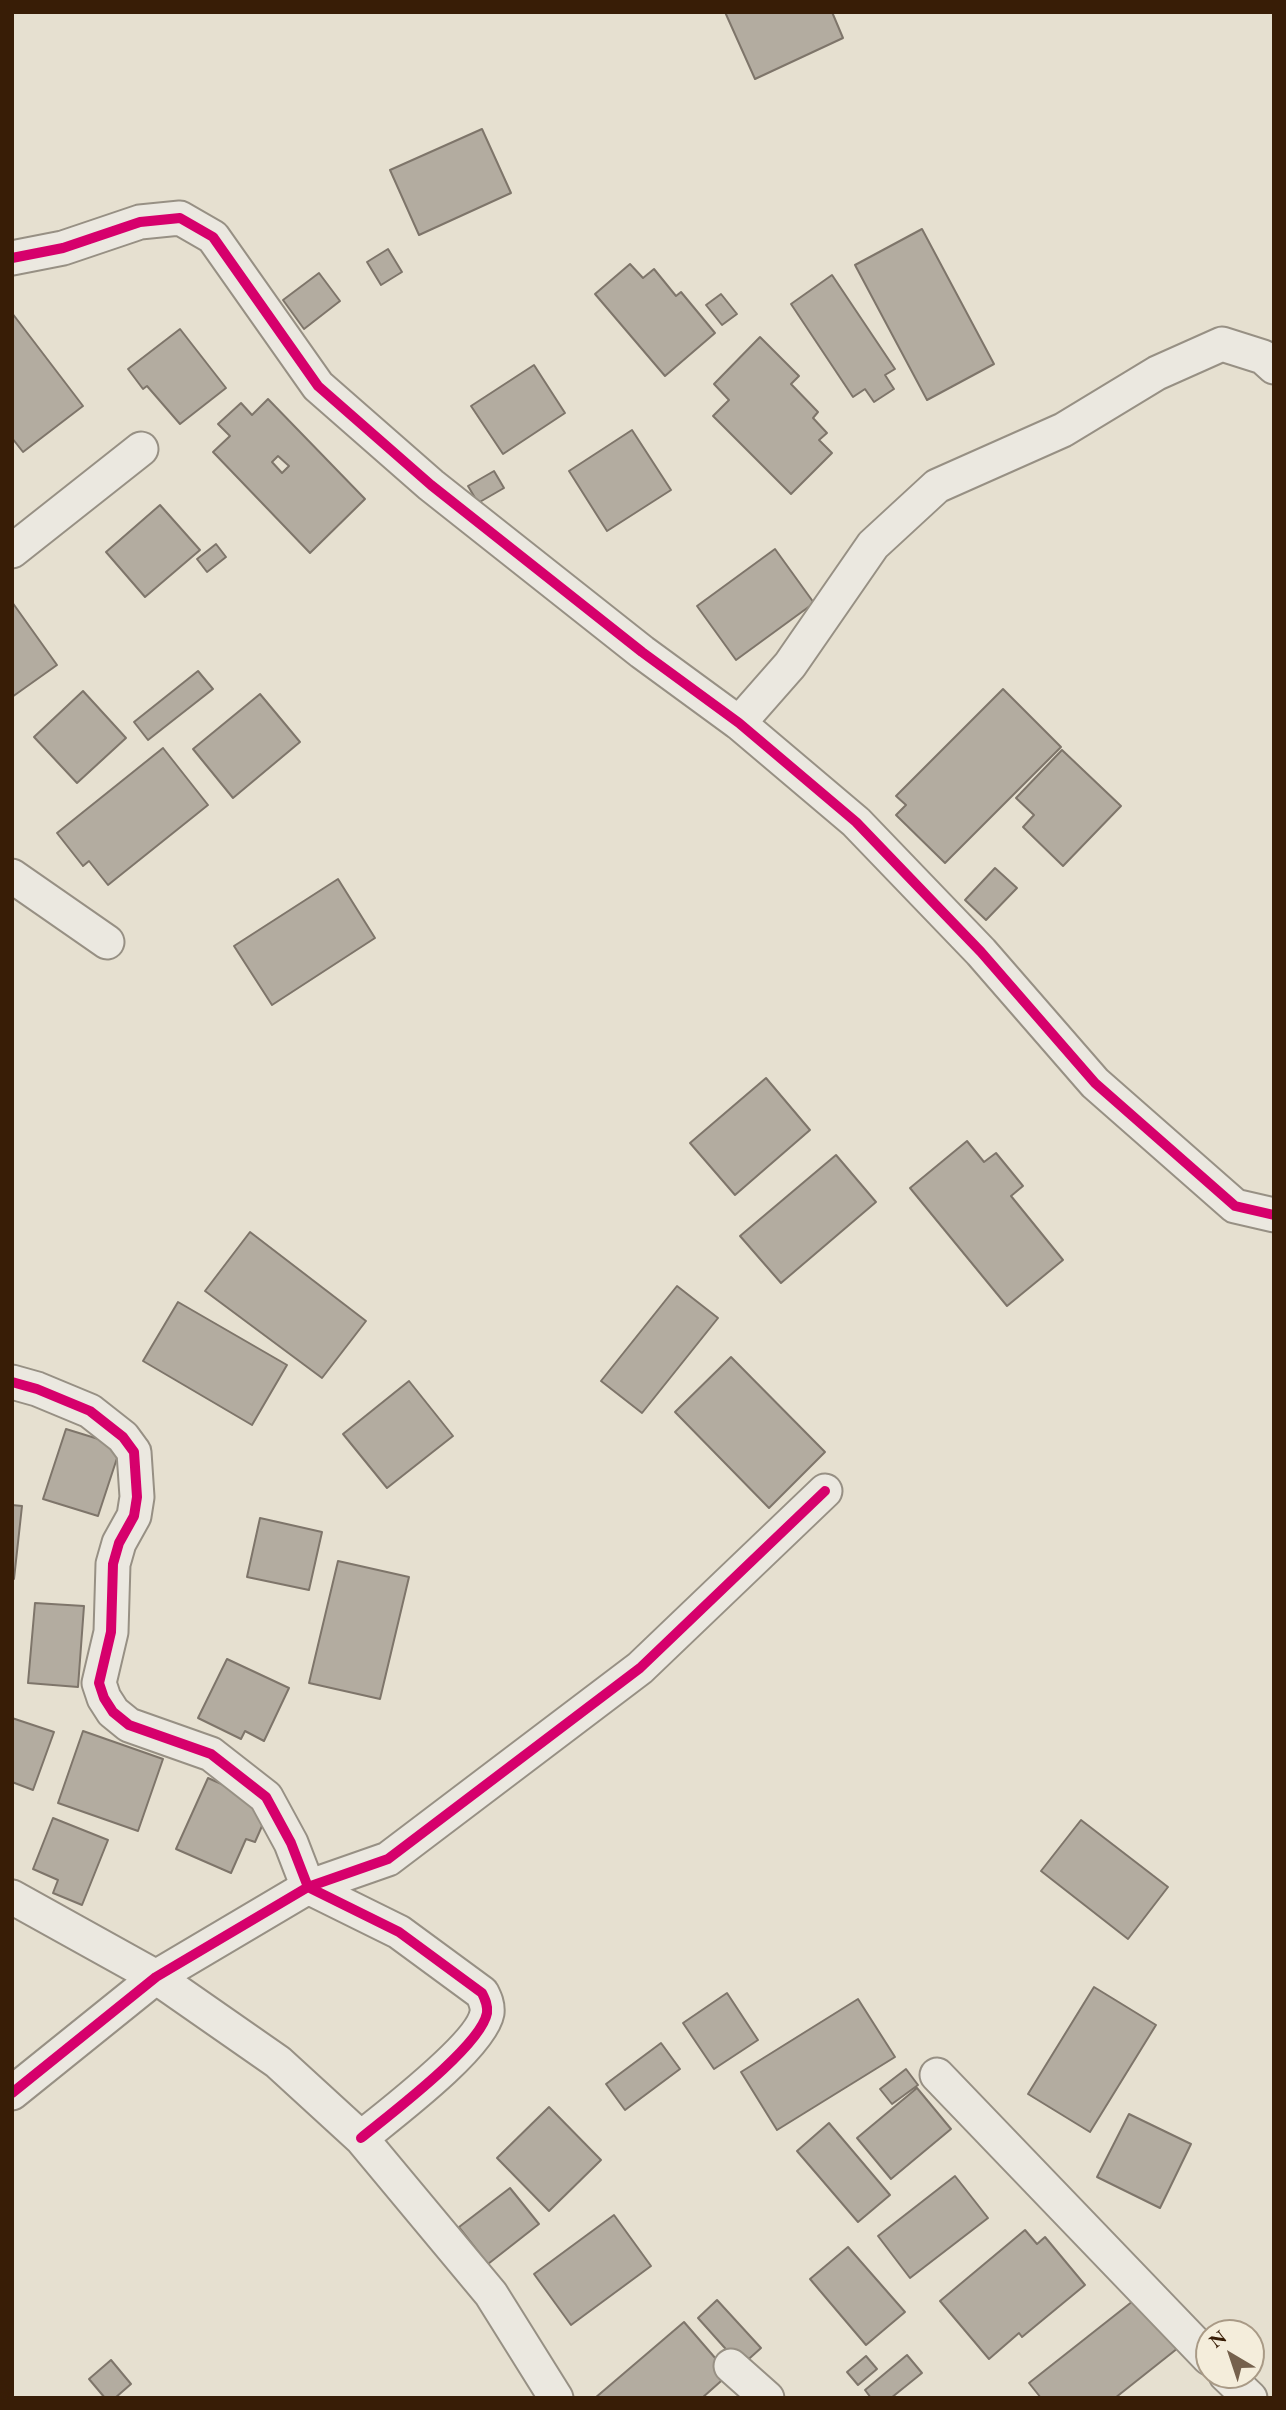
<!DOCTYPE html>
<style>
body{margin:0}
#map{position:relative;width:1286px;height:2410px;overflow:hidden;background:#e6e0d0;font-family:"EB Garamond",serif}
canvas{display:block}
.frame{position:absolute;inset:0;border:14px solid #381d06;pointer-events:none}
.north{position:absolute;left:1195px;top:2319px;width:70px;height:70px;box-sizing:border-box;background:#f4eddb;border:2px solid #a99a86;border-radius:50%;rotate:321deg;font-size:19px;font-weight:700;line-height:28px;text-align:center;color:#381d06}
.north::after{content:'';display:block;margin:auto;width:24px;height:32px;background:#75614d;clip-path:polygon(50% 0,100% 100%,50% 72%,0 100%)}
</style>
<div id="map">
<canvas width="1286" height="2410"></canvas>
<div class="frame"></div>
<div class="north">N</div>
</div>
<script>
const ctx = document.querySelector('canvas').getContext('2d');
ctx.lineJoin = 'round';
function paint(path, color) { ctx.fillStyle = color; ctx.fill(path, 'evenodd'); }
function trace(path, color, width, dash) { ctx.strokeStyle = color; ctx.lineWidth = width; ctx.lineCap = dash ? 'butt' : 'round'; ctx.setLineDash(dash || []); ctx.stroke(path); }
const building = new Path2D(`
 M725,12h107l11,26 -88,41z
 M482,129l29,64 -92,42 -29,-65z
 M922,229l72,135 -67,36 -72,-135z
 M388,249l14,23 -21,13 -14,-23z
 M630,264l13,14 11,-9 22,27 5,-4 34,41 -50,43 -70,-82z
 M319,273l21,28 -36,28 -21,-29z
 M832,275l63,94 -10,6 9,14 -20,13 -9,-13 -12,8 -62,-93z
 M721,294l16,20 -15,11 -16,-20z
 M12,313l71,93 -60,46 -11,-14z
 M180,329l46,59 -46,36 -33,-38 -4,3 -15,-20z
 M760,337l39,39 -8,8 27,28 -5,6 14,15 -8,7 13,13 -41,41 -78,-78 16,-16 -15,-16z
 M534,365l31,48 -62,41 -32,-48z
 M268,399l97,100 -55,54 -97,-101 17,-16 -12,-12 23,-21 11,12zM278,456l11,10 -7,7 -10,-11z
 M632,430l39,60 -64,41 -38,-60z
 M494,471l10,17 -26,15 -10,-17z
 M160,505l40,45 -55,47 -39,-45z
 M216,544l10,13 -19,15 -10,-13z
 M775,549l39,54 -78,57 -39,-54z
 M12,602l45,63 -45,32z
 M198,671l15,18 -65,51 -14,-18z
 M1003,689l58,58 -116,116 -49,-48 10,-10 -10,-9z
 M83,691l43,47 -49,45 -43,-46z
 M260,694l40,48 -67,56 -40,-49z
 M163,748l45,57 -100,80 -19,-24 -6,5 -26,-33z
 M1062,750l59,56 -58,60 -40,-39 11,-12 -18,-17z
 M995,868l22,20 -31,32 -21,-20z
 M338,879l37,59 -103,67 -38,-59z
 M766,1078l44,52 -75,65 -45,-52z
 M967,1141l17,21 12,-9 27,33 -12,10 52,64 -56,46 -97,-118z
 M836,1155l40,47 -95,81 -41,-47z
 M250,1232l116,89 -44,57 -117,-87z
 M677,1286l41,32 -76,95 -41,-32z
 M178,1302l109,63 -35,60 -109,-64z
 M731,1357l94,95 -56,56 -94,-96z
 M409,1381l44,55 -66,52 -44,-54z
 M66,1429l55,17 -23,70 -55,-17z
 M12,1505l10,1 -8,73h-2z
 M260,1518l62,14 -13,58 -62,-13z
 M338,1561l71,16 -29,122 -71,-16z
 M35,1603l49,3 -6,81 -50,-4z
 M227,1659l62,29 -25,53 -19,-10 -4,8 -43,-21z
 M12,1718l42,14 -21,58 -21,-8z
 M83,1731l80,28 -25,72 -80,-28z
 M208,1778l54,24 4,15 -11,25 -9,-3 -15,34 -55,-24z
 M53,1818l55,22 -26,65 -29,-12 5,-13 -25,-11z
 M1081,1820l87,67 -40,52 -87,-68z
 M1094,1987l62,38 -66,107 -62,-38z
 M727,1993l31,47 -44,29 -31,-46z
 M858,1999l37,58 -118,73 -36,-58z
 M661,2043l19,26 -55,41 -19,-26z
 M906,2069l12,16 -26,19 -12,-15z
 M917,2088l34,41 -60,50 -34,-41z
 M549,2107l52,53 -52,51 -52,-53z
 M1129,2114l62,30 -31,64 -63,-31z
 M829,2123l61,72 -32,27 -61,-71z
 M955,2176l33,42 -78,60 -32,-42z
 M510,2188l29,36 -51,40 -29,-37z
 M614,2215l37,51 -80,59 -37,-51z
 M1025,2230l12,14 8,-7 40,48 -63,52 -3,-4 -30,26 -49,-58z
 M848,2247l57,65 -39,33 -56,-66z
 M1138,2297l40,51 -63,50h-74l-12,-15z
 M717,2300l44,48 -20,18 -43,-48z
 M684,2322l45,52 -27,24h-107z
 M907,2355l15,18 -31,25h-20l-6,-8z
 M866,2356l11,13 -19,16 -11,-13z
 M111,2360l20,24 -16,14h-10l-16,-19z`);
paint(building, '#b3aca0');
trace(building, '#7e756a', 2);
const minor = new Path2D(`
 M12,258l51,-10 77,-26 40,-4 33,19 105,149 113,99 211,167 97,71 117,99 125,130 114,131 140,123 39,9
 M12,551l129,-102
 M739,723l51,-58 83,-120 64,-59 126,-56 94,-57 65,-29 41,13 11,10
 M12,876l95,66
 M12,1382l25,7 53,22 33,26 11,15 3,45 -3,19 -15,27 -6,21 -2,68 -12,51 5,15 9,14 16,13 82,29 55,43 25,46 17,44 91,45 83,61c3,6 6,12 5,20 -6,33 -98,102 -126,125
 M12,1897l144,80 122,85 83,76 130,156 65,104
 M937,2075l272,283
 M12,2093l144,-116 152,-90 80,-28 252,-191 185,-177
 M731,2366l36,32
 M1226,2375l24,23`);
trace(minor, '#979084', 37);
trace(minor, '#ebe8e0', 33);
trace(new Path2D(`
 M12,258l51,-10 77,-26 40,-4 33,19 105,149 113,99 211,167 97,71 117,99 125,130 114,131 140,123 39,9
 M12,1382l25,7 53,22 33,26 11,15 3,45 -3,19 -15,27 -6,21 -2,68 -12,51 5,15 9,14 16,13 82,29 55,43 25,46 17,44 91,45 83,61c3,6 6,12 5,20 -6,33 -98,102 -126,125
 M12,2093l144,-116 152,-90 80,-28 252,-191 185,-177`), '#d6006c', 10);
</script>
